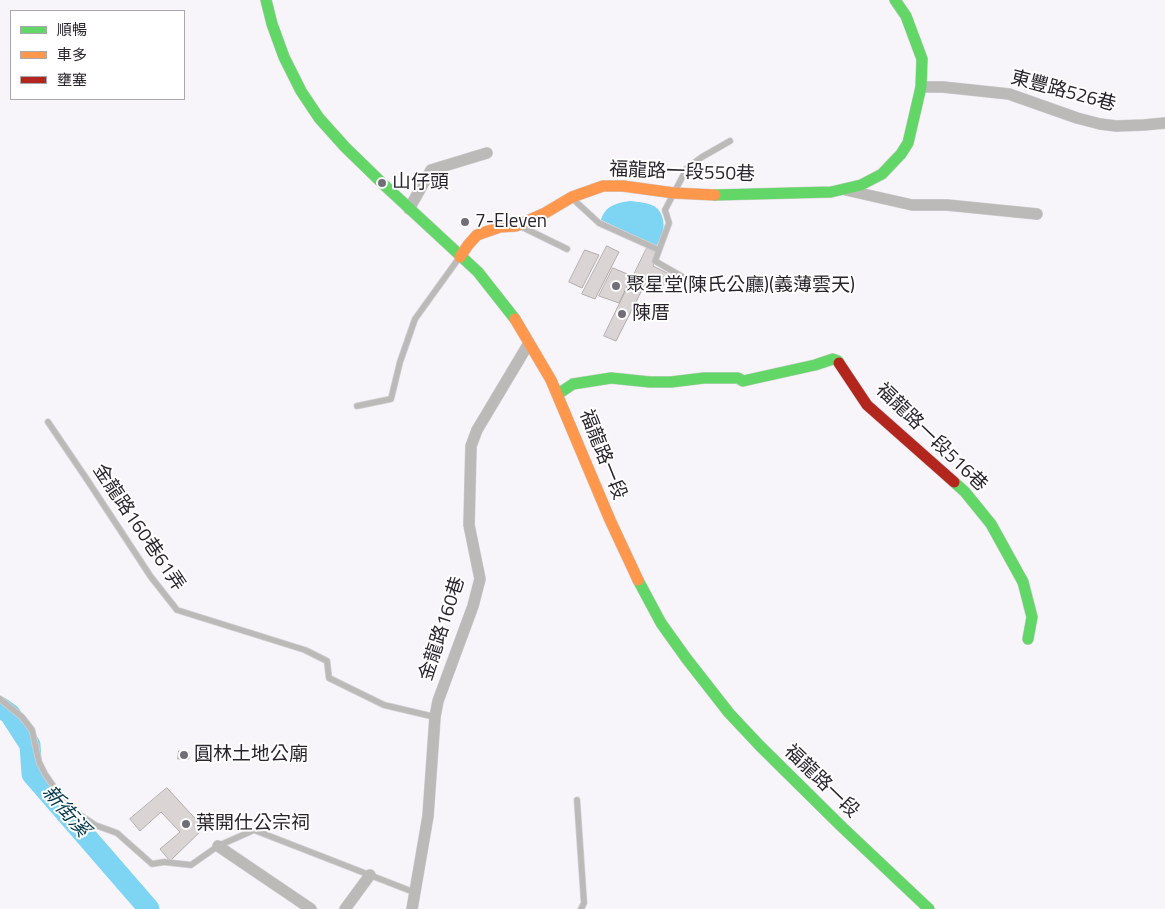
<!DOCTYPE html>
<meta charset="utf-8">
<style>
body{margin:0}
#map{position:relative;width:1165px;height:909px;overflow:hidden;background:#f8f5fa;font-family:"Titillium Web","Noto Sans TC",sans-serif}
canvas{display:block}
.legend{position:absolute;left:10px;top:10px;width:175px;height:90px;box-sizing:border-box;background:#fff;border:1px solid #aaa8ab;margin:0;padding:6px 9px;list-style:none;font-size:15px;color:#2a252d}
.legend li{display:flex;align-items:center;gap:10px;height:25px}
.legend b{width:25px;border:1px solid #aaa8ab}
</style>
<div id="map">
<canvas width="1165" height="909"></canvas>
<ul class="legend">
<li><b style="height:6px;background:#63d668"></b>順暢</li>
<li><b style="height:6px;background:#ff974d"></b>車多</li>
<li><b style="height:6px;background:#b3261e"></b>壅塞</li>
</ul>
</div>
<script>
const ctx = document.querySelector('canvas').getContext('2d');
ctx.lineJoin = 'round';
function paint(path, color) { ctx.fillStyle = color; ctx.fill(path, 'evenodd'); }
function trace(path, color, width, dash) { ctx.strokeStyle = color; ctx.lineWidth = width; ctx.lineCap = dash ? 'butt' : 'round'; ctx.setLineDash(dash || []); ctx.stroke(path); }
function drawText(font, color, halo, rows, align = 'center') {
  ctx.font = font + ' "Titillium Web","Noto Sans TC",sans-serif'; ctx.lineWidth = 4; ctx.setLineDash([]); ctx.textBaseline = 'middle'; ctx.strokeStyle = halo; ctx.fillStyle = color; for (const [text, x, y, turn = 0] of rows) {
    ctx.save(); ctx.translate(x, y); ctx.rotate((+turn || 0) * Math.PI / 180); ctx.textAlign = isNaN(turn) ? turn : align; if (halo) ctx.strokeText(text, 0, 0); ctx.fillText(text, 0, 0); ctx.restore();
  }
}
paint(new Path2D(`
 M630,201c8,1 16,1 24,5 13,8 12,30 2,40l-55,-26c4,-14 15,-17 29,-19z`), '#7dd4f3');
trace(new Path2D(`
 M0,707l10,7 20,31 2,29 117,135`), '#7dd4f3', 21);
const building = new Path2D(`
 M607,246l12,6 -24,47 -13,-5z
 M647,248l12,5 -6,13 16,8 -9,18 -16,-6 -28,55 -12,-5z
 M585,250l14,5 -17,33 -13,-6z
 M613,268l19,8 -13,27 -20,-7z
 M179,751l10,1v7h-11z
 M167,788l37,40 -34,33 -10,-12 20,-17 -19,-20 -21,19 -10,-12z`);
paint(building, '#dad5d4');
trace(building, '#b2acac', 1);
const lane = new Path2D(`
 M573,199l26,24 60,27
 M522,227l45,22
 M703,290l-8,-1 -7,-9 -33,-19 14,-38 -4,-13 22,-42 15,-11 28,-16
 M357,406l34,-7 9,-37 15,-43 44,-61
 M48,422l38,56 65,99 26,33 128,40 22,11 2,17 55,27 51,12
 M0,699l22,18 10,13 7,32 6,12 18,26 20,17 12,8 22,8 35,31 12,-2 27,3 27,-19 36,-16 162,63
 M577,800l7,103 -3,6`);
const street = new Path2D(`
 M921,87h22l66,7 68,24 23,6 16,2 28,-1 21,-2
 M846,190l66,15h35l90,9
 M409,209l22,-39 56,-17
 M218,846l93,63
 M345,909l25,-34
 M412,909l16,-93 7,-99 3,-16 35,-95 7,-27 -11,-54 2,-79 6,-16 9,-15 43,-72`);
const fast = new Path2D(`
 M266,0l6,24 12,33 17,34 18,27 26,29 37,36 96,89 37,47
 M715,195l116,-3 30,-7 21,-11 19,-20 7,-11 13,-56 1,-28 -16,-43 -11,-16
 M558,394l15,-10 38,-6 39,4h21l33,-4h34l5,3 72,-16 18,-6 5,2 1,2
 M954,482l11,10 26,32 32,58 9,35 -4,22
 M638,580l23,43 25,35 43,55 31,33 82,81 87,82`);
const slow = new Path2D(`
 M460,257l8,-12 9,-10 23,-8 16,-1 29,-13 27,-16 31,-11h20l51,7 41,2
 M515,319l36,61 59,140 28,60`);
const jam = new Path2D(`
 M839,363l28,42 87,77`);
trace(lane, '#d3d0d4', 7);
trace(street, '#d3d0d4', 12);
trace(fast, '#d3d0d4', 12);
trace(slow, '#d3d0d4', 12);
trace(jam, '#d3d0d4', 12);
trace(lane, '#bcbab9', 5.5);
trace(street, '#bcbab9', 11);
trace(fast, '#63d668', 11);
trace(slow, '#ff974d', 11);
trace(jam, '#b3261e', 11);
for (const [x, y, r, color] of [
 [382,183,5,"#726e75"],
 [465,222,5,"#726e75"],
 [616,286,5,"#726e75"],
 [622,314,5,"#726e75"],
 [184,755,5,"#726e75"],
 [186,824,5,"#726e75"]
]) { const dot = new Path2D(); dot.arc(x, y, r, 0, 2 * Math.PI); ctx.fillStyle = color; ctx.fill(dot); trace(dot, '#fff', 2); }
drawText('19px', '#2a252d', '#fff', [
 ["東豐路526巷",1063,92,15],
 ["福龍路一段550巷",682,173,2],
 ["福龍路一段516巷",931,438,44],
 ["福龍路一段",602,455,68],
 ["金龍路160巷61弄",138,528,56],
 ["金龍路160巷",443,629,-72],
 ["福龍路一段",821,782,44]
]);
drawText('19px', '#2a252d', '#fff', [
 ["山仔頭",392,183],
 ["7-Eleven",475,222],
 ["聚星堂(陳氏公廳)(義薄雲天)",626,286],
 ["陳厝",632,314],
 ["圓林土地公廟",194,755],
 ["葉開仕公宗祠",196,824]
], 'left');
drawText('italic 20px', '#003849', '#fff', [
 ["新街溪",65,812,49]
]);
</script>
